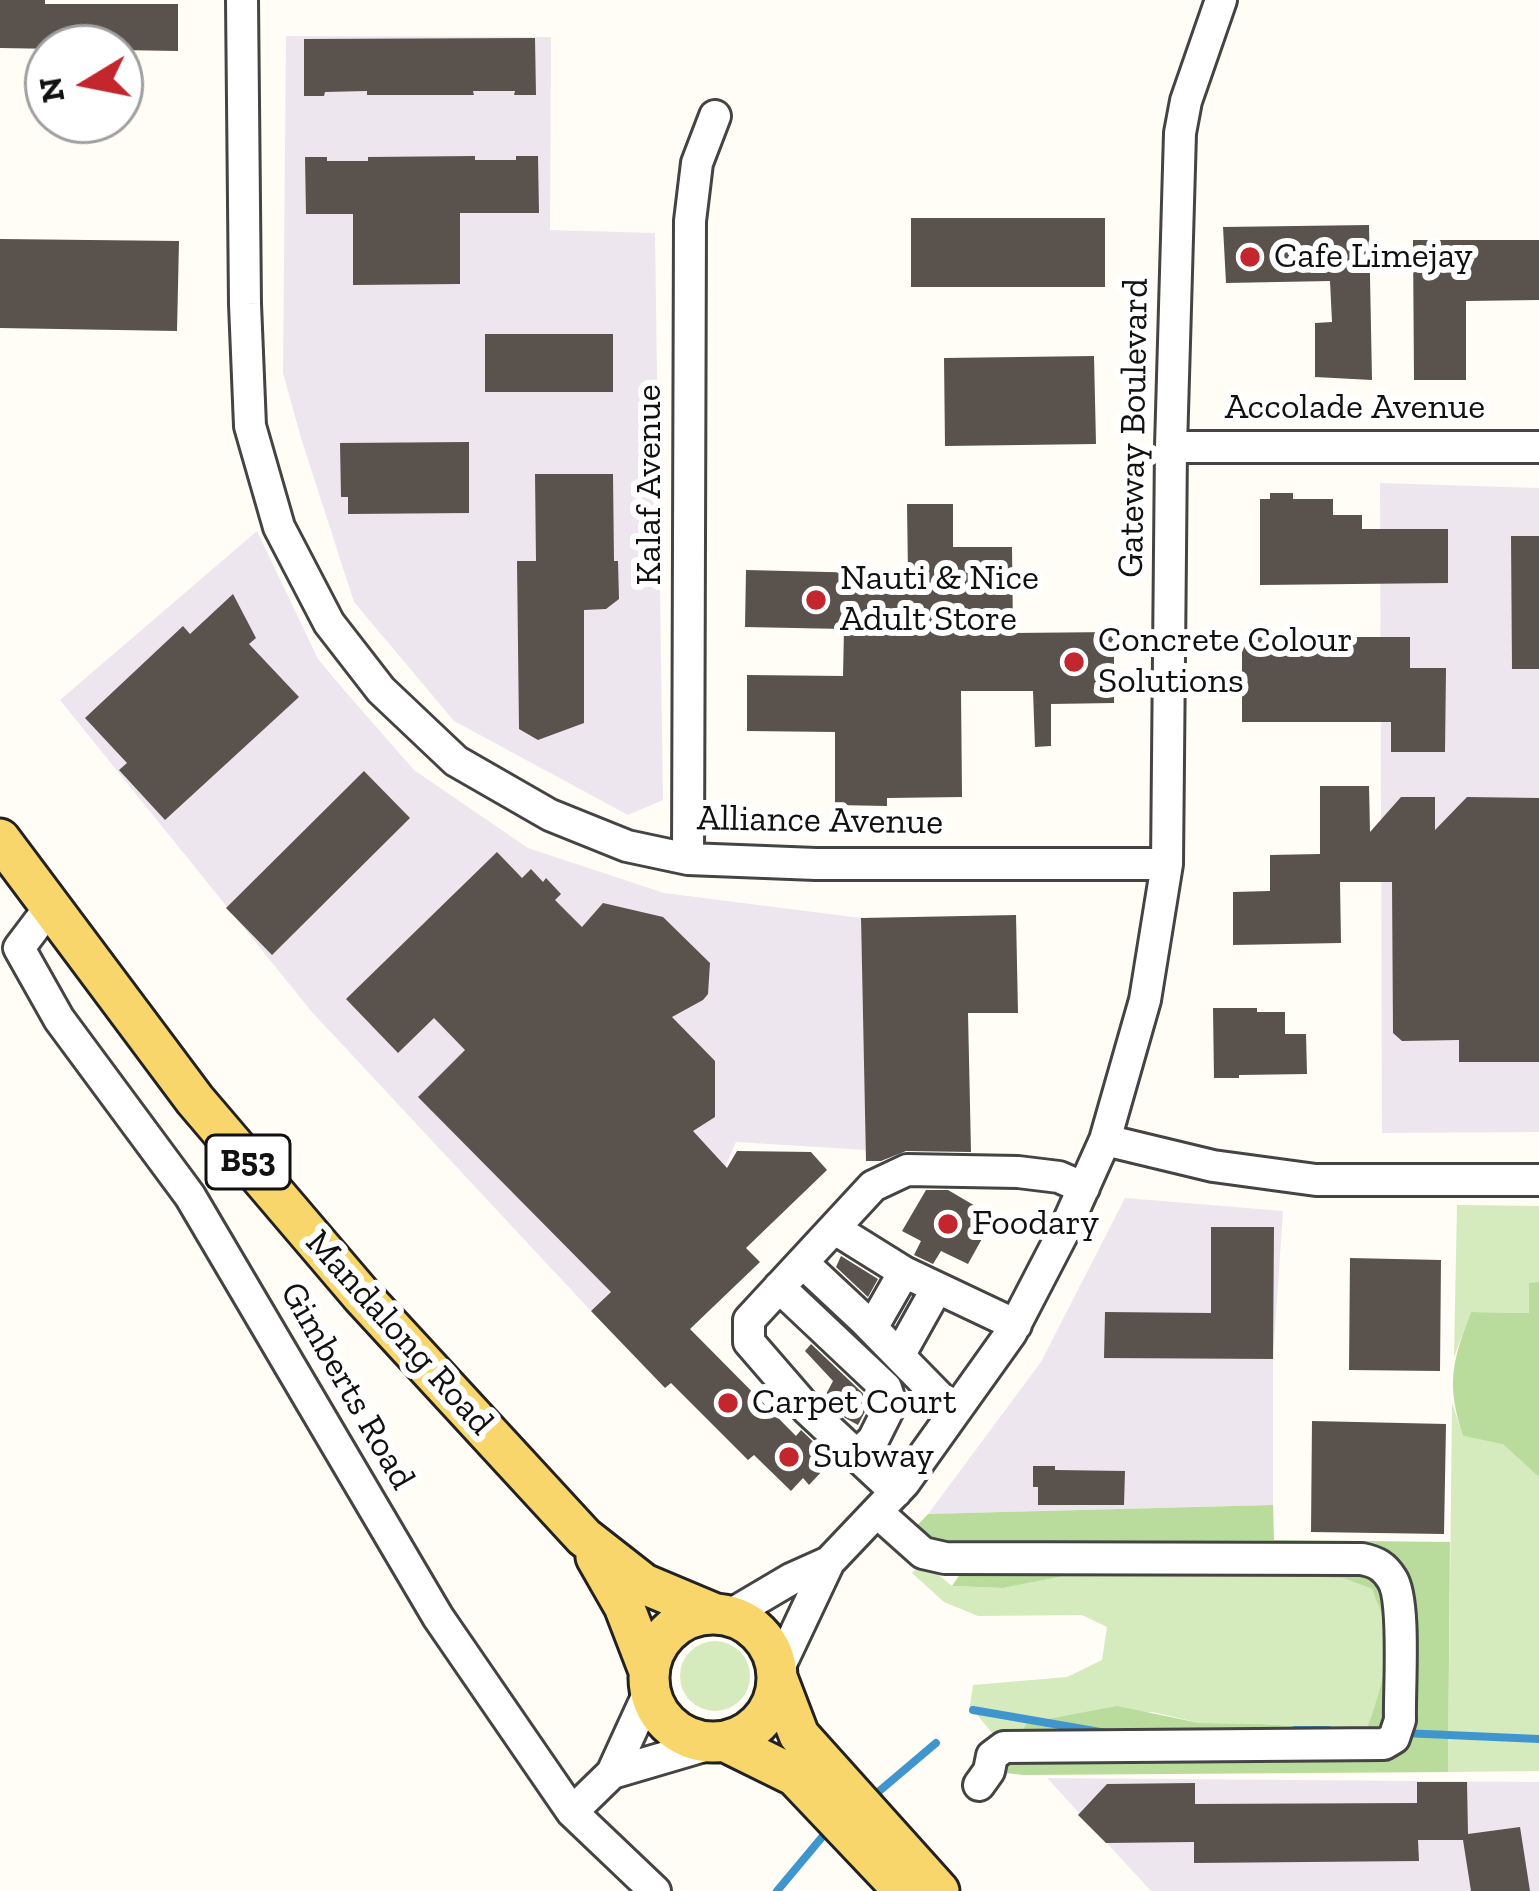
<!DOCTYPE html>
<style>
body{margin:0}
#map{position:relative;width:1539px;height:1891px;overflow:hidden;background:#fffdf5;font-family:"Zilla Slab",serif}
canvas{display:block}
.north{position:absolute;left:24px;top:24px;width:120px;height:120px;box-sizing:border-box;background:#fff;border:3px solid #a0a0a0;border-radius:50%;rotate:260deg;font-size:33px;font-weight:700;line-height:48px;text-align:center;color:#111}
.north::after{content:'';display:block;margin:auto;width:42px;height:54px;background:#c4262e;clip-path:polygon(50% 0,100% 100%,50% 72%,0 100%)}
</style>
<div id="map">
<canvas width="1539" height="1891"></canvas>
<div class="north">N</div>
</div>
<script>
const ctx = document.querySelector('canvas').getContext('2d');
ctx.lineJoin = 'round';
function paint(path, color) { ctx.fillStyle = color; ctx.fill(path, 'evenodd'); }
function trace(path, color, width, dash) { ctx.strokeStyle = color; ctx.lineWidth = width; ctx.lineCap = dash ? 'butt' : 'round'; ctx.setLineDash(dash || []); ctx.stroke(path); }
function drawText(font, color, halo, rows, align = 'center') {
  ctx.font = font + ' "Zilla Slab",serif'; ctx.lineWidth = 12; ctx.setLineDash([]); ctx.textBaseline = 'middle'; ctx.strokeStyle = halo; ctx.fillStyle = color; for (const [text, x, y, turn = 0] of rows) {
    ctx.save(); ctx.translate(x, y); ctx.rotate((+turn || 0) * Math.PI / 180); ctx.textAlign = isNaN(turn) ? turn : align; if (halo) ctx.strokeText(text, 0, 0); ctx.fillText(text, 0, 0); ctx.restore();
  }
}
paint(new Path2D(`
 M286,36l265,1 -1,193 105,3 8,567 -35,15 -174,-94 -100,-119 -53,-164 -18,-65z
 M1380,483l159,5v644l-157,1z
 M257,531l61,128 26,31 70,80 114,78 136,45 197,25 5,232 -130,-8 -20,45 -125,124 -280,-300 -251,-311z
 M1125,1198l158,13 -10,148v146l-345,9 113,-152z
 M1047,1778l492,4v109h-388z`), '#eee6ef');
paint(new Path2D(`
 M1457,1205l82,1v76l-10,2 1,29 -59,-1 -17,45z
 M1452,1403l11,33 40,7 36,34v294l-91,1z
 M923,1562l29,24 51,2 82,-16 258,6 29,11c4,11 11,24 13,37 6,29 -8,77 -18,105l-105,-7 -63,-1 -46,-11 -125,11 -8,11h-27l-23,-28 3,-21 94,-8 35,-17 5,-33 -25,-12 -104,1 -34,-14 -32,-29z
 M680 1676a35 35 0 1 1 70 0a35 35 0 1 1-70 0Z`), '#d5ebbd');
paint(new Path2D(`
 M1539,1282v195l-36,-33 -40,-8c-17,-52 -11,-74 8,-124l58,1v-30z
 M1273,1505l1,35 176,2 -2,230 -424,3 -27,-3 30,-49 90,-17 82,17 63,1 104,7c11,-28 25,-75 20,-105 -3,-12 -10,-25 -14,-37l-29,-11 -258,-6 -82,16 -51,-2 24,-35h-46l-21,-17 19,-20z`), '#b9dc9c');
trace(new Path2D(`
 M973,1710l133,23
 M1295,1730h33
 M1403,1733l136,6
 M877,1793l59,-50
 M777,1891l46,-55`), '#3f96cf', 8);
paint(new Path2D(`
 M0,0h45v4h133v47l-178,-3z
 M535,38l1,57h-22l1,-4h-42l1,4h-107v-4l-42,1 -1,4h-20v-57z
 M475,156v4h41v-4h22l1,57h-79v71l-107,1v-71h-47l-1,-57h22v4h41v-4z
 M911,218h194v69h-194z
 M1369,225l3,155 -57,-3v-54l17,-1 -2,-41 -104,2 -3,-56z
 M0,239l179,2 -2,90 -177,-3z
 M1413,240h126v60l-73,1v79h-52z
 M485,334h128v58h-128z
 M1094,356l2,88 -151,2 -1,-88z
 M469,442v71l-121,1v-17h-7l-1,-54z
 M535,474h78l1,87h4l1,38 -13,10 -22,1v113l-46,17 -19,-11 -2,-168h19z
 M1270,493h23v6h40v16h29v14h86v54l-188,2v-86h10z
 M907,504h46v43h59l1,86 101,-1v71l-63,1v42l-16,1 -2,-56h-72l1,106 -75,1v8l-52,-1v-73l-88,-1v-56l96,1 1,-47 -99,-2 1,-57 162,4z
 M1511,536h28v133h-27z
 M233,594l23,44 -7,6 50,53 -134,123 -46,-50 8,-7 -42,-45 98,-92 7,8z
 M1242,637h168v31h36l-1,84h-54v-30h-149z
 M364,771l46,47 -138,137 -46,-47z
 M1320,786h49l1,46 31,-35h34v33l32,-33 72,1v264h-80v-22l-57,1 -9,-8 -1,-151h-52l1,61 -108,2v-53l37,-1v-36l50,-1z
 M497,852l25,26 9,-9 12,13 3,-4 15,16 -6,6 27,27 21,-24 60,14 47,46 -2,31 -5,6 -31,17 43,44v56l-22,14 34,37 10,-17 74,1 16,18 -81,78 14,14 -70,67 106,107 5,-6 24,23 -6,7 7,7 -17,18 -6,-7 -12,13 -37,-36 -6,5 -77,-77 -6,5 -74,-77 20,-19 -193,-195 47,-47 -31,-32 -36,35 -52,-54z
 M1016,915l2,98h-50l3,139 -65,-1 -25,10h-15l-5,-243z
 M1213,1008h44v4h28v22h21l1,40 -68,1v3h-25z
 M926,1190h22l46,27 -26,47 -27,-13 -8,13 -19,-9 7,-14 -19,-10z
 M1211,1227h63l-1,132 -169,-1 1,-46 106,1z
 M841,1256l37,23 -10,18 -32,-30z
 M1350,1258l91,2 -1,111 -91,-1z
 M811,1344l58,55 1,3 -12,23 -13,-7 -21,-20 9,-17 -28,-30z
 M1312,1421l134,3 -2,110 -133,-2z
 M1033,1466h22v4l70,1 -1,34h-86v-18h-5z
 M1417,1782h50l1,52 52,-7 10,64h-59l-8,-51h-45l1,21 -225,2v-21l-88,1 -28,-28 29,-31 88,-1v21l222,-1z`), '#5a524d');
const minor = new Path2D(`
 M242,0l3,304 5,122 29,101 50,96 52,67 75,71 94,54 77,31 61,13 128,5h351
 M1171,447h368
 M688,859l2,-638 7,-58 18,-47
 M50,907l-31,41 40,71 131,177 248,421 134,195 83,79
 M1105,1140l108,26 103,14h223
 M835,1229l69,43 112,53
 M803,1263l61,57 90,92
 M779,1287l107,101 5,16 -18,36 -16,15
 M872,1328l32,-56
 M899,1356l38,-68
 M896,1492l-89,-83 -58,-67v-22l124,-134 34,-16 111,2 41,5 25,11
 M877,1512l46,41 22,5 417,1c14,3 22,7 30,20 14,21 7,112 8,141l-6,18 -10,6 -380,3 -12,9 -3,15 -10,14
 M730,1615l61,-36 38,-17 75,-79 107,-150 54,-104 40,-89 40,-140 22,-136 4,-417 9,-314 6,-32 35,-101
 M778,1670l51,-108
 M612,1773l102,-30
 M572,1812l40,-39 38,-83`);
const major = new Path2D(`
 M0,839l195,261 167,196 222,241 60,47 69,29
 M596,1557l28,49 25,65
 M649 1678a64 64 0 1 1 128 0a64 64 0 1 1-128 0Z
 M778,1680l21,55 140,156
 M726,1742l69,34 109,115`);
trace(minor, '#444', 36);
trace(major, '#222', 45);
trace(minor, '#fff', 30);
trace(major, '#f9d66b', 39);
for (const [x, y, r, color] of [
 [1250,257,12,"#c4262e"],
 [816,600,12,"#c4262e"],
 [1074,662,12,"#c4262e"],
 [948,1224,12,"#c4262e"],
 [728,1403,12,"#c4262e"],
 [789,1457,12,"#c4262e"]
]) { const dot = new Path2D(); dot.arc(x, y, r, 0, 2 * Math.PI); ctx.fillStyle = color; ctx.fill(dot); trace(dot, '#fff', 4.5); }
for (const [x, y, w] of [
 [248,1162,84]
]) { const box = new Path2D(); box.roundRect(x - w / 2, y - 27, w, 54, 9); ctx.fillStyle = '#fff'; ctx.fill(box); trace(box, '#111', 3); }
drawText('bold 33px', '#111', null, [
 ["B53",248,1162]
]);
drawText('36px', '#111', '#fff', [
 ["Cafe Limejay",1274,257],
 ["Nauti & Nice",840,579],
 ["Adult Store",840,620],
 ["Concrete Colour",1098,641],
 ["Solutions",1098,682],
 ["Foodary",972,1224],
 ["Carpet Court",752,1403],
 ["Subway",813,1457]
], 'left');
drawText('36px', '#111', '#fff', [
 ["Accolade Avenue",1355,408],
 ["Gateway Boulevard",1134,428,-89],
 ["Kalaf Avenue",650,485,-90],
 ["Alliance Avenue",820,821,1],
 ["Mandalong Road",399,1333,48],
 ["Gimberts Road",347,1386,60]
]);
</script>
